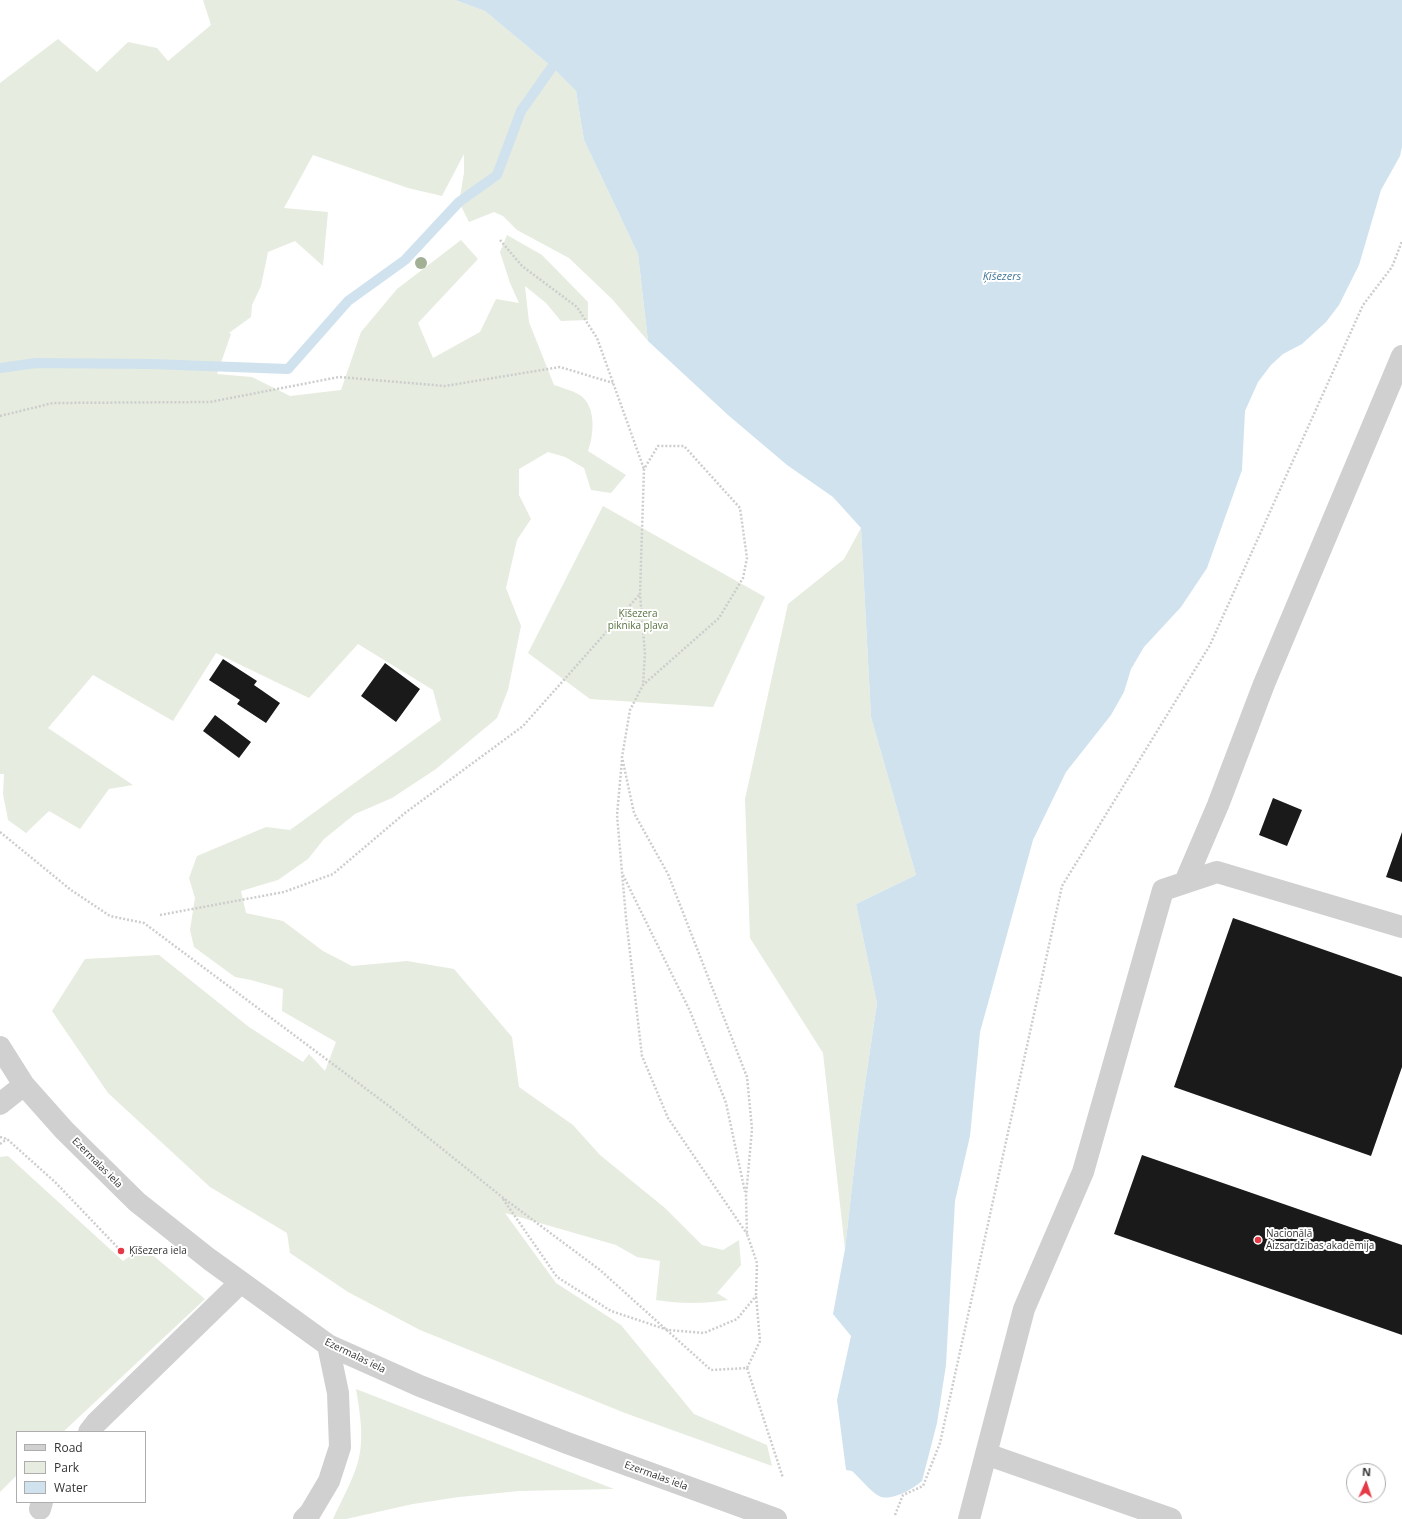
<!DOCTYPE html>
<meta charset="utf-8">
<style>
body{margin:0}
#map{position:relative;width:1402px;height:1519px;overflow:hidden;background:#fff;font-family:"Open Sans",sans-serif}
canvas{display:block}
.legend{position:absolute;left:16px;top:1431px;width:130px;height:72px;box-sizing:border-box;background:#fff;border:1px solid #adadad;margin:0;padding:5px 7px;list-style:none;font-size:12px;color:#333}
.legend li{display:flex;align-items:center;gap:8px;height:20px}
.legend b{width:20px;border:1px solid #adadad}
.north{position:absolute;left:1346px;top:1463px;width:40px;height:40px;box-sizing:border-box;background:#fff;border:1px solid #adadad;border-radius:50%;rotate:3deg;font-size:11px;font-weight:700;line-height:16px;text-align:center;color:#333}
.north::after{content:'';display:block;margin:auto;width:14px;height:18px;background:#e63946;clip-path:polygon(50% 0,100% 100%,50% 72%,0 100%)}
</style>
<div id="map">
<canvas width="1402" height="1519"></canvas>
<ul class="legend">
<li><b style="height:5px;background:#d0d0d0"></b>Road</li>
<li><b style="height:11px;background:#e6ecdf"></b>Park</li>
<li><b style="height:11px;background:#cfe2ee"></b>Water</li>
</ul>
<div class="north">N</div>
</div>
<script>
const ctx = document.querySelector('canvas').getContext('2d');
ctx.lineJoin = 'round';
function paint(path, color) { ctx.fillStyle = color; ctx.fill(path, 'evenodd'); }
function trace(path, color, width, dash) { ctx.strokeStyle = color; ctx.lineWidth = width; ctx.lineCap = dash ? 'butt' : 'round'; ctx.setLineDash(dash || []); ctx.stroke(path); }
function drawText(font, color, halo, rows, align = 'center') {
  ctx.font = font + ' "Open Sans",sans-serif'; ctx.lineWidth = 4; ctx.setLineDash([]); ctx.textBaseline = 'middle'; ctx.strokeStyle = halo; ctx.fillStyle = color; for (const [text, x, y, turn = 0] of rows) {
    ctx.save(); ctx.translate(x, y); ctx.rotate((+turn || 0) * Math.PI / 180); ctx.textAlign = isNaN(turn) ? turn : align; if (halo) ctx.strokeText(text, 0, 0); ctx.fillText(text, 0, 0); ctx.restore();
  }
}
paint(new Path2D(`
 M203,0h252l30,11 67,56 24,24 8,49 54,114 10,87 -36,-42 -43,-41 -52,-28 -14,-14 -9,-4 -25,10 -10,-20 5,-29v-19l-22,42 -34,-8 -95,-33 -29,53 44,4 -5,54 -28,-25 -27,11 -7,34 -9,19 -1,12 -22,16 2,1 -14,40 35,3 38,19 51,-6 20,-58 36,-43 64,-49 17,19 -60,64 15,35 47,-26 16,-33 23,4 -9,-20 -10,-31 7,-17 35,20 46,47v18l-27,1 -15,-18 -21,-17 4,36 25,63c8,3 17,5 24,9 19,10 16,41 10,57l38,24 -15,18 -20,-3 -7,-22 -19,-11 -17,-5 -29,17v26l12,24 -14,21 -11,48 15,38 -13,64 -11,28 -61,51 -44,29 -37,16 -31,25 -16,20 -30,21 -37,11 5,22 37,8 40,30 29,15 55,-5 47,8 58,68 7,50 54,38 27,30 65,53 37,37 21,5 16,-10 2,25 -24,28 11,7c-25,4 -47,4 -72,0l4,-39 -23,-4 -21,-12 -111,-32 51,70 65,42 73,89 73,31 5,21 -147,-53 -205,-83 -72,-38 -58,-39 -3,-20 -77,-46 -102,-94 -56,-82 33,-52 74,-4 90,72 54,35 6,-8 16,17 11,-29 -54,-31 1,-22 -32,-9 -16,-3 -41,-30 -4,-17 5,-32 -6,-20 8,-22 69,-29 24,3 151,-110 -8,-30 -75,-46 -49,54 -93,-45 -43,68 -80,-46 -45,53 85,57 -24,4 -29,40 -31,-18 -23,22 -18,-13 -5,-26 1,-20h-4v-691l58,-44 39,33 31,-30 29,6 11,13 43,-36z
 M603,506l162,91 -52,110 -123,-8 -62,-46z
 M861,528l10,189 45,158 -60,29 21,99 -18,122 -14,124 -22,-196 -73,-115 -5,-139 43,-195 56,-45z
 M8,1156l115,105 20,-14 62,52 -142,133h-46v43l-17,17v-335z
 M356,1389l258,100 -95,2 -60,6 -46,7 -67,15h-13c8,-18 18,-35 24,-54 8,-24 3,-52 -1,-76z`), '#e6ecdf');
paint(new Path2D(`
 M455,0h947v147l-2,9 -19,34 -22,75 -20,40 -13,17 -24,22 -19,10 -12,11 -13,17 -13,29 -3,59 -35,98 -26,39 -37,40 -13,22 -7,23 -13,23 -45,57 -33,68 -53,192 -10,104 -15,65 -9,164 -9,58 -15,58c-9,8 -31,21 -43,15 -8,-4 -20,-19 -27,-25l-6,-1 -9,-70 14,-64 -18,-22 12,-65 14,-124 18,-122 -21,-99 60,-29 -45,-158 -10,-189 -28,-31 -46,-32 -59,-50 -80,-74 -10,-87 -54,-114 -8,-49 -24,-24 -67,-56z`), '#cfe2ee');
trace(new Path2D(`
 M0,368l36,-5 115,1 137,5 60,-68 57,-41 54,-58 38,-27 24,-64 31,-44`), '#cfe2ee', 10);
paint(new Path2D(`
 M223,659l34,22 -3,4 26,18 -14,20 -29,-19 3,-4 -31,-20z
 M385,663l35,26 -24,33 -35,-26z
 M215,715l36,27 -12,16 -36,-27z
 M1273,798l29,12 -15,36 -28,-11z
 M1402,832v50l-16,-5z
 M1233,918l169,59v90l-31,89 -197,-69z
 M1142,1155l260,90v90l-288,-101z`), '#1a1a1a');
trace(new Path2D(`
 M500,240l22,26 55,41 20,31 47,131
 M0,416l53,-13 157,-1 129,-25 106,9 115,-19 53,16
 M622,760l-5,55 9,103 16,138 26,62 79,116
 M0,832l71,58 39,26 34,7 245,183 113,91 98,73 111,100 36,-2 13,-27 -4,-46 1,-32 -10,-29 -1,-38 6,-67 -5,-52 -79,-203 -34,-61 -12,-56 8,-47 13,-25 76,-67 24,-40 4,-20 -7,-50 -56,-62h-26l-14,23 -4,125 5,60 -2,31
 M623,875l67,136 36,92 19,89
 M160,915l124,-23 49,-18 72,-61 118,-87 117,-132
 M0,1137l7,2 48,43 66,69
 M0,1144l7,-5
 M503,1199l54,78 54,34 57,19 36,3 33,-14 19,-23
 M747,1368l36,110
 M895,1515l8,-20 20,-9 17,-43 122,-557 148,-241 153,-340 29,-38 10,-26`), '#cdcdcd', 2.5, [2, 2]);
trace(new Path2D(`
 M1185,882l33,-77 46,-121 138,-328
 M0,1047l24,38 40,45 73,72 72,57 119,86 92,41 147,57 209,76
 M0,1104l24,-19
 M89,1432l7,-9 145,-141
 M986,1454l185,65
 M40,1509l2,-7
 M304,1519l6,-6 19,-32 11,-34 -2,-54 -10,-48
 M969,1519l55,-210 59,-137 80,-282 54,-18 185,55`), '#d0d0d0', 22);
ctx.fillStyle = '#a2b095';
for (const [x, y] of [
 [421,263]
]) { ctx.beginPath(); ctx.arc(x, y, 6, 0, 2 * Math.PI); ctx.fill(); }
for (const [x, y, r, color] of [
 [1258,1240,4,"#e63946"],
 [121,1251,4,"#e63946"]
]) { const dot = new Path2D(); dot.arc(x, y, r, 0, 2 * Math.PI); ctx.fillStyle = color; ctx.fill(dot); trace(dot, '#fff', 1.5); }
drawText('10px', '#56703f', '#fff', [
 ["Ķīšezera",638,614],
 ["piknika pļava",638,626]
]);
drawText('10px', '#333', '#fff', [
 ["Ezermalas iela",97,1163,45],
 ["Ezermalas iela",355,1356,26],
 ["Ezermalas iela",656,1476,20]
]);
drawText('10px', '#333', '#fff', [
 ["Nacionālā",1266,1234],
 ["Aizsardzības akadēmija",1266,1246],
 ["Ķīšezera iela",129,1251]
], 'left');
drawText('italic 11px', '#3f7597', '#fff', [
 ["Ķīšezers",1002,277]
]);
</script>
